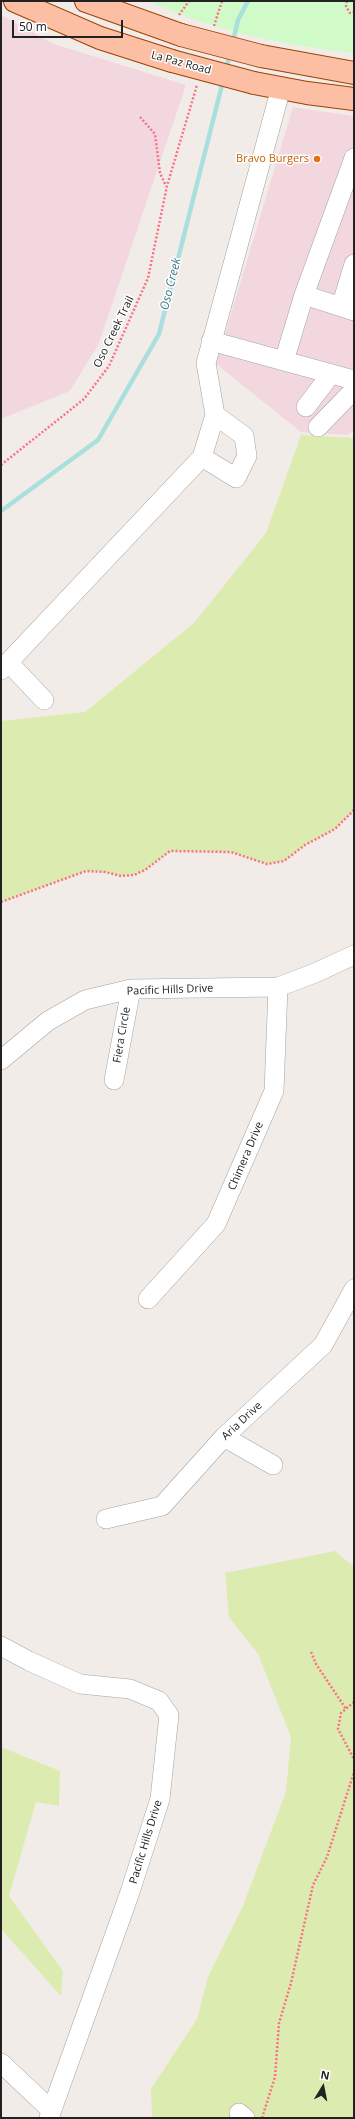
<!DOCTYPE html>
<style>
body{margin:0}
#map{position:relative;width:355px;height:2119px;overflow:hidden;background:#f2ece8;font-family:"Open Sans",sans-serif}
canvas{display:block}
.frame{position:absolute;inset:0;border:2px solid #222;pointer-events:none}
.north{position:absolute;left:303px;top:2067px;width:40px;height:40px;-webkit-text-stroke:3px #fff;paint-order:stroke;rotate:10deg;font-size:11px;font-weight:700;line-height:16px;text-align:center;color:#222}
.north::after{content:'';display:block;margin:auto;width:14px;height:18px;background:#222;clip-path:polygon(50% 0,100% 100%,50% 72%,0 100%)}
.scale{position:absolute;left:12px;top:20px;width:111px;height:18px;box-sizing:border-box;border:2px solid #222;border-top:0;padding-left:5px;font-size:12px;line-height:14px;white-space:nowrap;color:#222;-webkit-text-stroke:3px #fff;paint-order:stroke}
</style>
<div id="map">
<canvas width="355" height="2119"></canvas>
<div class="frame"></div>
<div class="north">N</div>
<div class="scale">50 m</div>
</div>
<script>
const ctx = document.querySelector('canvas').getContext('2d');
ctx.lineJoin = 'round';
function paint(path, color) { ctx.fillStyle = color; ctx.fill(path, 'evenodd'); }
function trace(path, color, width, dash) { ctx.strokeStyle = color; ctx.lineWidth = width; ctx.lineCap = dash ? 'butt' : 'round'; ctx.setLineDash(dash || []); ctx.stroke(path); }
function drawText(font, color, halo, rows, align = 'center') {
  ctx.font = font + ' "Open Sans",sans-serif'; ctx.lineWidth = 3; ctx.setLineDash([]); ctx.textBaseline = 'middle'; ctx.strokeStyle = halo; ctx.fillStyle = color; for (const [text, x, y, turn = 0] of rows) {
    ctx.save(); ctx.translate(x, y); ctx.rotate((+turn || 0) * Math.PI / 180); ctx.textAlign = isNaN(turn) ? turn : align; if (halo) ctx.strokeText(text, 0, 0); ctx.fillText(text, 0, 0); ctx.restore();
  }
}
paint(new Path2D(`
 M1,15l53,29 132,41 -87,258 -29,48 -69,28z
 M293,107l61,9v315l-7,4 -46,-3 -85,-68z`), '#f2d8de');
paint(new Path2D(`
 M301,435l53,3v372l-19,19 -30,16 -21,16 -17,3 -36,-12 -61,-1 -25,19 -11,5 -13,1 -16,-4 -19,-1 -85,31v-181l84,-9 109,-89 72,-90z
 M335,1551l19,16v551h-202l-1,-29 46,-70 11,-42 35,-71 43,-114 5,-55 -33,-83 -29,-37 -4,-44z
 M1,1747l59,24 -1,35 -23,-4 -27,94 54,75 -2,25 -60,-67z`), '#dcebaf');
paint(new Path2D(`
 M154,1h200v52c-68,-8 -138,-21 -201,-50z`), '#d0fac7');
trace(new Path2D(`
 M233,42l5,-22 10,-19
 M226,70l4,-17
 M1,511l97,-71 61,-106 64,-253`), '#a9dfdd', 4.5);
const minor = new Path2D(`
 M304,295l50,16
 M341,307l13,-43
 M211,341l143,39
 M284,361l20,-66 50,-137
 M306,407l25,-33
 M318,427l36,-37
 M202,457l34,21 11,-22 -3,-20 -29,-21
 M9,663l35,37
 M1,670l201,-213 13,-42 -9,-52 75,-275
 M1,1060l47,-39 37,-21 46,-11 147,-2 37,-14 39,-18
 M114,1080l17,-91
 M148,1299l68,-75 58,-133 4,-104
 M224,1437l49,28
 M106,1519l56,-13 62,-69 99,-92 31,-56
 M1,1646l28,15 51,23 50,5 29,12 10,14 -9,84 -31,96 -80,223
 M1,2063l50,47
 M239,2113l6,5`);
const major = new Path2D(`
 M15,1l85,37 72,23
 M86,1l95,34
 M261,56l93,17
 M254,83l53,10 47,6`);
trace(minor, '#a3a3a3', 20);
trace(major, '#9f4100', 24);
trace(new Path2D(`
 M347,1l-1,5 4,7 4,-1
 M179,15l10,-14
 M214,26l8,-25
 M140,117l15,17 5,39 6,13
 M1,465l83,-66 25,-33 39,-88 19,-92 30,-101
 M1,902l85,-31 19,1 16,4 13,-1 11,-5 25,-19 61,1 36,12 17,-3 21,-16 30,-16 19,-19
 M311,1652l5,12 30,45
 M354,1702l-13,11 -3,16 16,30
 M262,2118l13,-41 4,-54 12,-40 22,-98 14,-28 27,-85`), '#fa7186', 2.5, [2, 2]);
trace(minor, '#fff', 19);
trace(major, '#fcbfa3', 22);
const majorBridge = new Path2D(`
 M181,35l80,21
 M172,61l82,22`);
trace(majorBridge, '#9f4100', 24, []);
trace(majorBridge, '#fcbfa3', 22);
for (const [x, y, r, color] of [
 [317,159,4,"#e8710a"]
]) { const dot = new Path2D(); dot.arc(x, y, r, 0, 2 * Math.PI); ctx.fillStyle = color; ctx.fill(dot); trace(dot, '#fff', 1.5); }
drawText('11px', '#222', '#fff', [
 ["La Paz Road",181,63,15],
 ["Oso Creek Trail",114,332,-64],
 ["Pacific Hills Drive",170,990,-2],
 ["Fiera Circle",122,1035,-80],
 ["Chimera Drive",246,1156,-67],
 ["Aria Drive",242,1421,-43],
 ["Pacific Hills Drive",146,1842,-73]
]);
drawText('11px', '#c56008', '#fff', [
 ["Bravo Burgers",309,159]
], 'right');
drawText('italic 12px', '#3d788a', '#fff', [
 ["Oso Creek",171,284,-76]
]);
</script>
